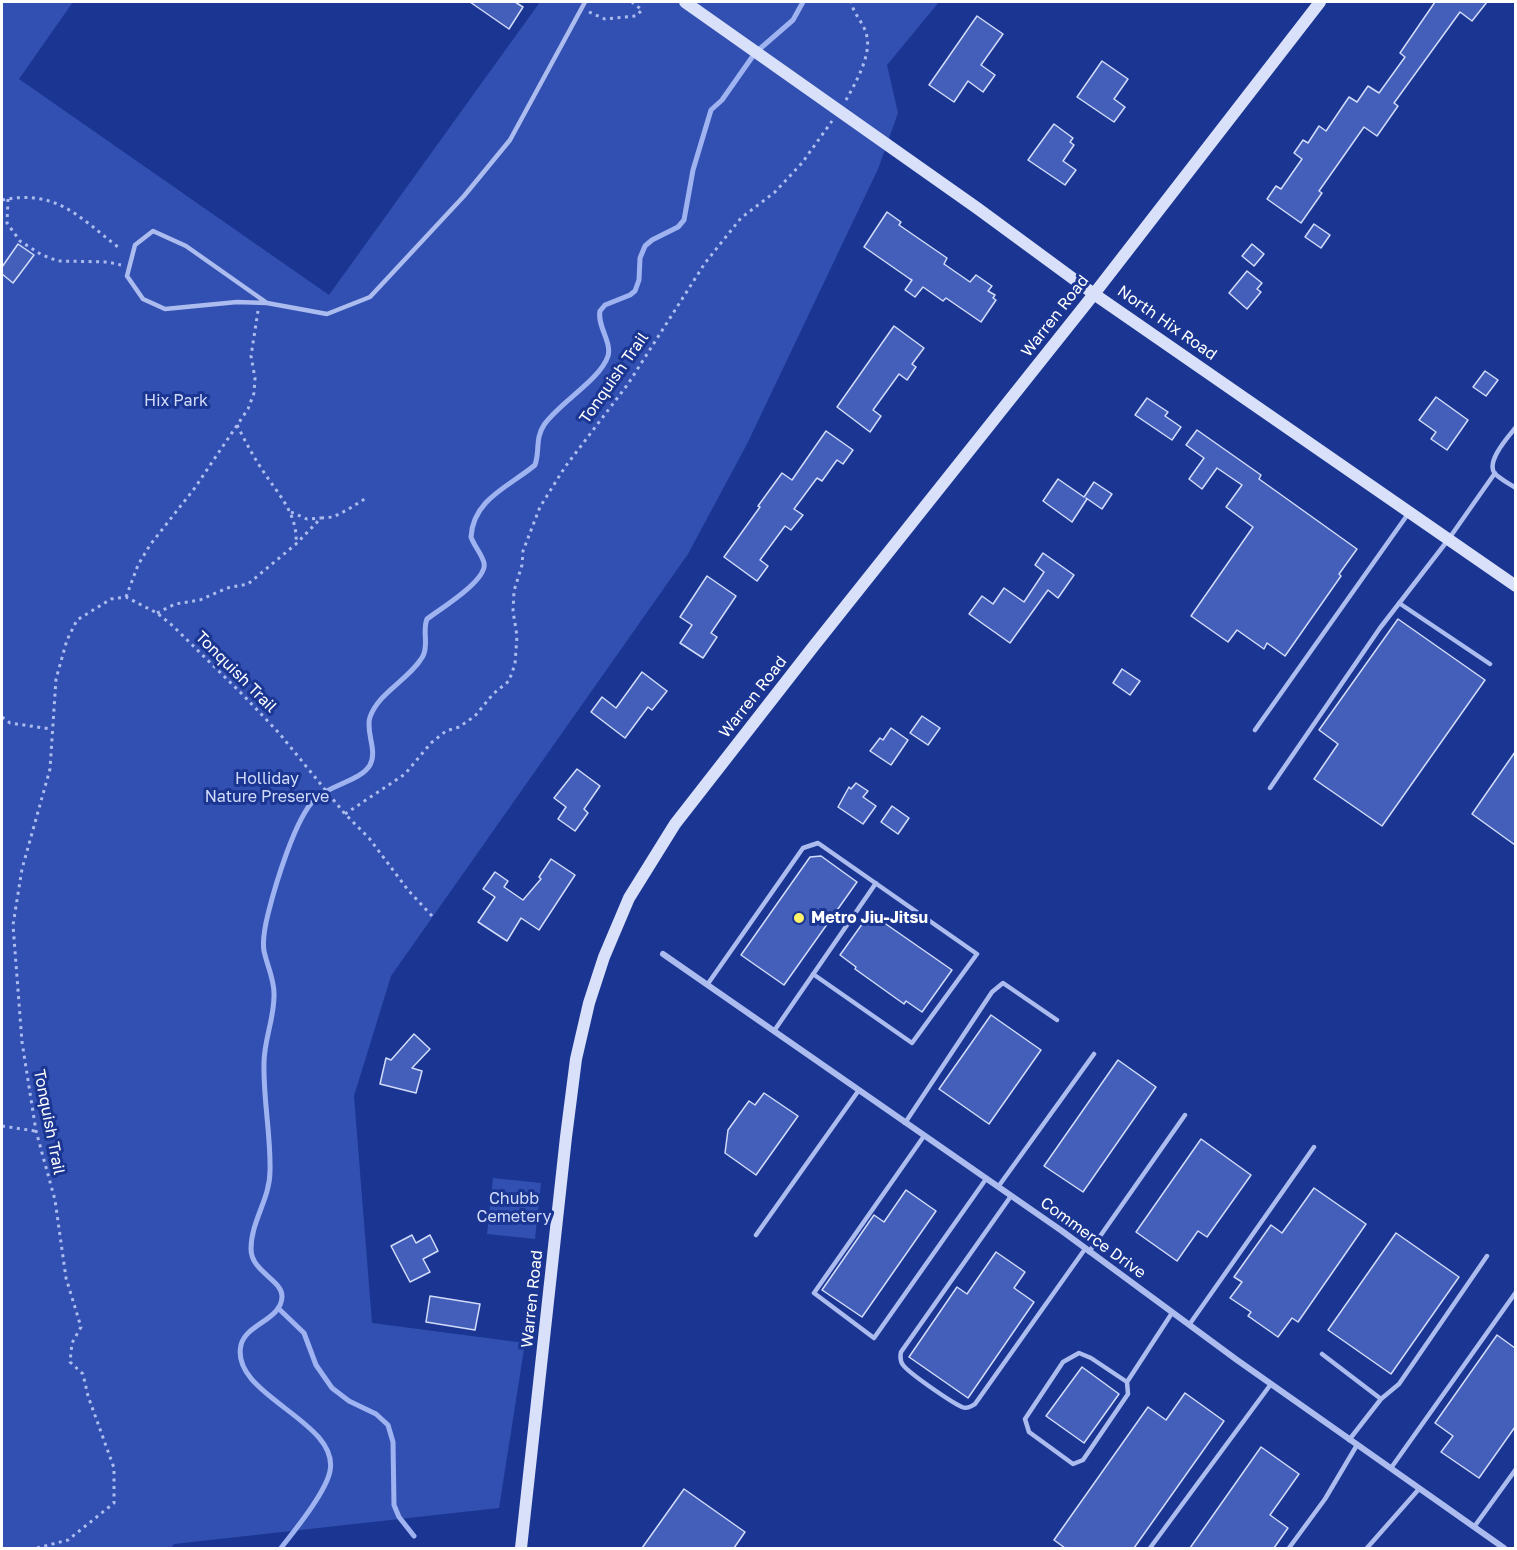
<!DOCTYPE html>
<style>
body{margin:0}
#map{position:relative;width:1517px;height:1550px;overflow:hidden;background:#1b3692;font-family:"Golos Text",sans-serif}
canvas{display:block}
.frame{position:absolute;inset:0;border:3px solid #fff;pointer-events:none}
</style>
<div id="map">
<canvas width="1517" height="1550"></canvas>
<div class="frame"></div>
</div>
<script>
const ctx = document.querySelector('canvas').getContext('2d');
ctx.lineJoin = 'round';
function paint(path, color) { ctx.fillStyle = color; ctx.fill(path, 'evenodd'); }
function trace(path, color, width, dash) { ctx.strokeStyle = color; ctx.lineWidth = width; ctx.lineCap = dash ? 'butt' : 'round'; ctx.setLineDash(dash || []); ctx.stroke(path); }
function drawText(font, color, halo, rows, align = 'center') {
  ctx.font = font + ' "Golos Text",sans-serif'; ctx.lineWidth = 6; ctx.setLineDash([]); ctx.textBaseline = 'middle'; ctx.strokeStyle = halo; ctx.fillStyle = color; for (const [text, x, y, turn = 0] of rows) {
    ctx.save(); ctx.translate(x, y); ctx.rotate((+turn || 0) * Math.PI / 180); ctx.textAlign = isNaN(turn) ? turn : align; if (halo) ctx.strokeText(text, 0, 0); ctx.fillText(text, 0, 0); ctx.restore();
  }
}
paint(new Path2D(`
 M2,2h71l-54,77 310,216 211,-293h399l-52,63 11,48 -20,56 -131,275 -59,110 -297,422 -37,120 18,227 153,20 -26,165 -325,36 -3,4h-169z
 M493,1178l48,5 -6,56 -48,-5z`), '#3250b1');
trace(new Path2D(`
 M278,1308l26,25 12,32 16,23 17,13 27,13 12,11 5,17 1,63 5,12 15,19
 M281,1548c14,-18 45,-56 49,-77 10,-50 -101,-76 -89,-126 5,-21 40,-25 41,-48 1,-17 -31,-25 -31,-48 0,-28 19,-50 19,-78 1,-36 -7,-72 -6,-108 0,-24 11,-46 10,-70 0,-14 -7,-28 -10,-42 -2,-12 1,-25 4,-37 7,-28 27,-96 47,-115 14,-14 46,-18 55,-34 8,-15 -5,-33 0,-48 9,-25 40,-38 53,-61 6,-12 -1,-25 4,-37 13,-10 61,-39 57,-56 -2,-9 -10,-17 -13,-26 2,-38 39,-51 64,-72 5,-14 0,-27 9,-40 15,-22 56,-45 64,-69 4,-14 -11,-30 -8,-45l5,-6 25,-10 5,-4 4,-11 1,-22 5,-12 7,-6 26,-13 6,-7 9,-50 18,-60 11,-10 33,-47 38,-33 10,-18`), '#9fb3f1', 5);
const building = new Path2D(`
 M470,2h45l8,5 -14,22z
 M1435,2h52l-15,19 -12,-9 -66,91 4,3 -21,30 -13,-9 -45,64 3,2 -21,30 -34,-24 9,-13 5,3 21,-30 -8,-6 9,-13 5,3 11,-17 7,5 23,-34 8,5 11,-16 11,7 26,-36 -5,-4z
 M977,16l26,18 -22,31 14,10 -12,17 -15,-11 -14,21 -25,-17z
 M1102,61l26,18 -14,20 11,8 -11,15 -37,-25z
 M1054,124l19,14 -3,4 4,3 -11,16 13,9 -11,15 -37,-25z
 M887,212l14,10 -2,3 48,33 -3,6 26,18 6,-7 16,11 -4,5 7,4 -2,3 3,2 -15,22 -35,-24 -3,3 -20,-14 -8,10 -10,-7 7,-10 -2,-1 -46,-32z
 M1314,224l16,11 -9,13 -16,-11z
 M18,244l16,11 -21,28 -11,-9v-7z
 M1252,244l12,10 -10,12 -12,-10z
 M1247,271l15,12 -5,6 4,3 -14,17 -18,-16z
 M894,326l30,22 -12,16 4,3 -9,13 -8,-6 -26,36 8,6 -11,16 -33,-25z
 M1485,371l13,9 -12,16 -13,-9z
 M1436,397l32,23 -21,30 -16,-11 5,-7 -17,-12z
 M1147,398l21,14 -3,4 16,11 -9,13 -37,-25z
 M1197,430l64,45 -2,4 98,70 -18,25 2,2 -56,80 -18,-13 -3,6 -27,-19 -9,12 -37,-26 62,-89 -27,-20 16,-22 -25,-17 -15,21 -13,-10 15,-21 -18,-13z
 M826,431l27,19 -10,14 -6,-4 -15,21 -5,-3 -23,31 9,6 -12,15 -6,-4 -25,34 8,6 -11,15 -33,-24 36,-50 -2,-1 24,-33 10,7z
 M1058,479l26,18 10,-15 18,12 -10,15 -16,-11 1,1 -15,23 -29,-21z
 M1043,553l31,22 -16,23 -10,-8 -38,53 -41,-29 13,-18 11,8 11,-16 20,14 20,-30 -9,-7z
 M707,576l29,20 -25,37 6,4 -14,21 -23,-15 12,-18 -12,-8z
 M1398,619l87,61 -103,146 -68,-47 24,-35 -19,-14z
 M1122,669l18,12 -10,14 -17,-12z
 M642,672l25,19 -15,19 -4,-3 -23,31 -34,-26 11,-15 14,11z
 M922,716l18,12 -12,17 -18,-12z
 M891,728l17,12 -17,25 -21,-14 10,-13 3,2z
 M1515,752v93l-43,-31z
 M577,769l23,17 -16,23 4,4 -13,18 -17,-12 8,-12 -12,-9z
 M856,783l12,8 -5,6 13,9 -13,18 -25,-17 11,-20 2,2z
 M892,806l17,12 -11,16 -17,-12z
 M821,856l36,26 -73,103 -43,-30 69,-98z
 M551,859l24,16 -36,55 -18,-12 -14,23 -29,-19 17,-25 -12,-8 12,-17 13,9 -4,6 19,13 18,-21 -2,-2z
 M870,913l82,57 -30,42 -16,-11 -2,3 -49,-35 1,-2 -16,-12z
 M991,1015l50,35 -52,74 -50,-35z
 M414,1034l16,15 -18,19 10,3 -6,22 -36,-9 6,-26 5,2z
 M1118,1060l38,27 -73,105 -39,-26z
 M764,1093l34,23 -42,59 -31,-22 3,-23 21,-29 6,4z
 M1201,1139l50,36 -44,62 -9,-6 -21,30 -41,-29z
 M1314,1188l52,36 -68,98 -6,-4 -14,19 -30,-21 3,-4 -21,-14 12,-16 -8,-5 37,-52 11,8z
 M906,1190l30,21 -74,106 -40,-27 52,-75 10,7z
 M1396,1233l63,44 -68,97 -63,-44z
 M412,1235l4,8 14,-8 8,16 -15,8 7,13 -20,10 -19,-36z
 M996,1252l29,20 -11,16 20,14 -66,96 -59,-41 48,-70 10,7z
 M430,1296l50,8 -5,26 -49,-8z
 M1497,1335l18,13v79l-36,51 -38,-26 12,-16 -18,-13z
 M1082,1367l37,27 -35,49 -38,-27z
 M1185,1393l39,28 -90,127h-69l-11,-8 94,-133 18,13z
 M1261,1447l38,27 -29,41 18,13 -14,20h-84z
 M684,1489l61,43 -11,16h-92z`);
paint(building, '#445fb9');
trace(building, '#d2dcfa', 1.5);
trace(new Path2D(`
 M589,12l16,7 31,-3 6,-6 -10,-8
 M846,100c9,-16 25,-44 21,-63 -2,-13 -13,-22 -16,-35
 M8,199l-1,24 13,18 22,14 16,6 50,1 13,3
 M2,200c54,-11 76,16 116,47
 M237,425c8,16 16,31 26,46 15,23 35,43 33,72
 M291,512l16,7 14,-1
 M126,597l12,-32 12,-20 44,-56 54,-80 6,-16 1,-15 -4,-22 7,-45
 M157,613l18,-9 25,-4 27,-12 21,-4 48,-40 25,-26 12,-1 14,-7 21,-13
 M2,717l8,6 41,6
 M345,814l60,-40 26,-31 15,-12 13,-4 16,-11 18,-22 16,-13 6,-17 2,-28 -4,-25 1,-20 8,-26 1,-14 17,-44 25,-40 63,-83 77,-121 36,-45 34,-26 27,-29 30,-42
 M2,1126l33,5
 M37,1548l31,-8 46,-37v-35l-26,-72 -5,-22 -13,-12 2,-19 9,-16 -15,-49 -11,-78 -19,-69 -14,-89 -9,-117 9,-56 28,-100 6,-90 11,-39 10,-20 34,-21 15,-2 31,16 16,13 71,70 35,37 66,81 24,24 39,52 25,27`), '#acbcef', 3, [3, 4.5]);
trace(new Path2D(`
 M267,303l-81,-57 -33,-15 -18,14 -8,31 16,23 22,10 72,-7 30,1 60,11 43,-17 94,-101 46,-56 75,-138
 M1516,427c-8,10 -31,35 -21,47 6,5 14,10 21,14
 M1399,603l91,61
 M1255,730l153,-216
 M1270,788l110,-160 68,-88 47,-67
 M707,985l96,-137 15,-5 159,111 -65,89 -99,-69
 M774,1031l102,-148
 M905,1123l87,-131 11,-9 54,37
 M924,1136l-110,157 60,45 112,-159
 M998,1187l96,-133
 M1011,1196l-110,156c-1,5 -1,9 2,13 7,9 48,37 59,42 5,2 8,0 13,-3l110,-155
 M756,1235l103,-145
 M1089,1252l96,-137
 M1189,1325l125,-178
 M1322,1354l59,45
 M1127,1382l-36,-24 -12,-5 -16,9 -38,57 4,13 44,32 10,-4 45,-66 -1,-12 45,-69
 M1349,1440l32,-41 18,-15 88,-128
 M1391,1468l125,-176
 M1474,1527l42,-58
 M1150,1548l121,-164
 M1289,1548l36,-49 32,-54
 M1367,1548l52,-59`), '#acbcef', 4.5);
trace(new Path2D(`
 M663,954l399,277 175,129 267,188`), '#acbcef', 6);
trace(new Path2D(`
 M685,2l292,206 117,86 422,292
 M521,1548l45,-411 10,-78 13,-56 15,-46 25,-59 46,-74 138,-177 281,-353 226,-292`), '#d9e0fa', 12);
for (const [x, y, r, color] of [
 [799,918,6,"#fff46a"]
]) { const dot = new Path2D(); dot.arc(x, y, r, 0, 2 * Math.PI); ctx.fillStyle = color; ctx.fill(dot); trace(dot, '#1b3692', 2); }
drawText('16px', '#fff', '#1b3692', [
 ["Warren Road",1055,316,-52],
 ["North Hix Road",1167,323,35],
 ["Tonquish Trail",614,378,-55],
 ["Tonquish Trail",236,672,45],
 ["Warren Road",753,697,-52],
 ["Tonquish Trail",49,1122,79],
 ["Commerce Drive",1093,1238,36],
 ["Warren Road",532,1299,-84]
]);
drawText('16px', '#d2dcfa', '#1b3692', [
 ["Hix Park",176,401],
 ["Holliday",267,779],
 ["Nature Preserve",267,797],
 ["Chubb",514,1199],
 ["Cemetery",514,1217]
]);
drawText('bold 16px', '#fff', '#1b3692', [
 ["Metro Jiu-Jitsu",811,918]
], 'left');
</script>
